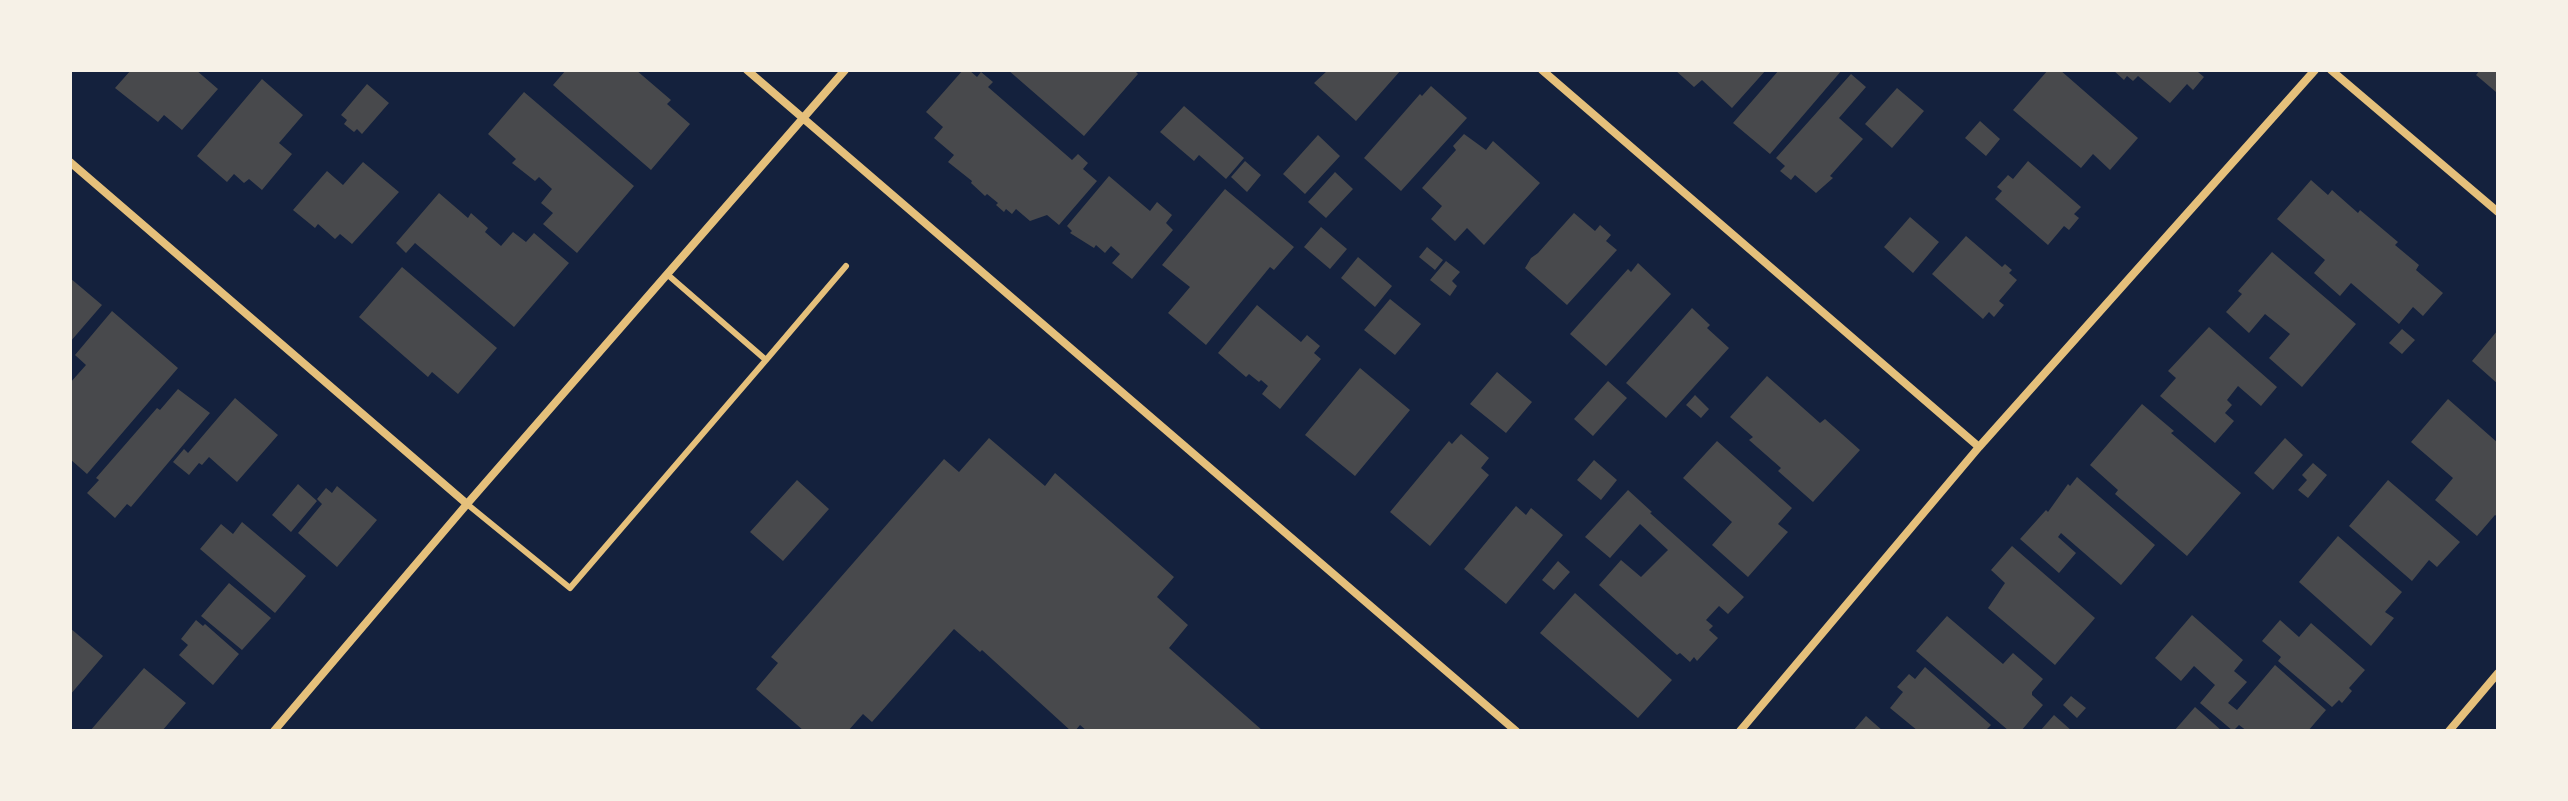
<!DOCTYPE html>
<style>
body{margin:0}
#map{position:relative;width:2568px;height:801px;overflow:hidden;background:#14213d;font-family:Arial,sans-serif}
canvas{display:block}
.frame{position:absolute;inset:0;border:72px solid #f6f1e7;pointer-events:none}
</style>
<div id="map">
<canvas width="2568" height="801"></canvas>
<div class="frame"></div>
</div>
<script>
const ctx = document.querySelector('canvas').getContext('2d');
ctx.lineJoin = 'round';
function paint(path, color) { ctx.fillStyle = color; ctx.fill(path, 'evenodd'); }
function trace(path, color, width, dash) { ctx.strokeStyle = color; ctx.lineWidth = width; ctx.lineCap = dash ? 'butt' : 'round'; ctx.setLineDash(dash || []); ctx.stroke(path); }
paint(new Path2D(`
 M131,70h65l22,19 -36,41 -18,-15 -6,7 -43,-34z
 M566,70h70l35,30 -4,4 23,20 -39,46 -98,-85z
 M963,70h6l8,7 4,-5 12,10 -5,5 84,73 6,-6 10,9 -5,6 14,12 -38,44 -12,-10 -17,6 -14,-12 -4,5 -6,-5 -2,3 -8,-7 2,-2 -11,-9 -2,2 -14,-13 1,-2 -24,-19 6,-7 -20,-17 9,-11 -17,-15z
 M1008,70h126l4,4 -54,62z
 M1328,70h73l-45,51 -42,-38z
 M1675,70h91l-34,38 -30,-28 -8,7z
 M1779,70h63l-72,84 -37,-31z
 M2048,70h12l78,68 -28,32 -17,-16 -12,14 -68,-58z
 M2113,70h86l-1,2 6,5 -11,13 -6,-6 -17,19 -32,-27 -5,5 -6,-5 -3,4z
 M2480,70h18v20l-2,2 -20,-17z
 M1851,74l15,13 -27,31 24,21 -33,37 3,2 -17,15 -21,-18 -4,5 -11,-9 5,-5 -9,-8z
 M262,79l41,36 -24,28 13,11 -30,36 -13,-11 -5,4 -10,-9 -7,8 -30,-26z
 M367,84l22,19 -27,31 -5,-5 -3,3 -10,-8 3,-4 -6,-5z
 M1431,86l36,32 -66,73 -37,-33 56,-64 2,2z
 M1897,88l27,23 -32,37 -27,-24z
 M524,92l110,94 -57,67 -34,-29 10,-11 -12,-10 11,-14 -13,-12 -4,4 -23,-18 4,-4 -28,-25z
 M1184,106l60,52 -18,21 -27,-24 -5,6 -34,-29z
 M1980,121l20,18 -14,17 -21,-18z
 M1464,134l22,16 7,-9 47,42 -56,62 -17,-17 -12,13 -24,-22 11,-13 -20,-18 34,-38 -3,-4z
 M1318,135l22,21 -35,38 -22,-20z
 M1245,161l16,14 -14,17 -16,-15z
 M2028,161l53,46 -7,7 5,4 -10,12 -5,-4 -16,19 -53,-46 7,-8 -5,-4 11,-12 5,4z
 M363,162l36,30 -47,52 -12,-10 -5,5 -17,-15 -3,4 -22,-18 34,-39 16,14z
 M1335,172l18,17 -27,29 -18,-16z
 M1109,176l41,35 7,-9 15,13 -6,8 7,7 -41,49 -20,-16 8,-9 -9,-8 -6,7 -9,-8 -2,3 -24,-15 2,-2 -5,-5z
 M2311,180l17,15 4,-5 26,23 2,-3 38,32 -3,3 24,20 -3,5 27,23 -20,23 -10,-9 -14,17 -48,-41 -11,13 -26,-23 11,-13 -48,-41z
 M1225,189l69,58 -20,23 -4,-3 -64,78 -38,-32 22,-26 -28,-22z
 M439,193l29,25 3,-5 17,15 -3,4 16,14 12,-14 13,10 8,-9 35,30 -55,64 -99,-84 -9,10 -10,-10z
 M1574,213l21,18 5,-6 11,10 -5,6 11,9 -50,55 -42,-37 6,-10 7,-5z
 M1910,217l29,25 -26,31 -29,-26z
 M1321,227l26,22 -17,20 -26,-22z
 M1966,236l36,31 3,-3 7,6 -3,3 8,7 -18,21 5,4 -10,12 -5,-5 -6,7 -51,-45z
 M1427,247l16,13 -8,10 -16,-13z
 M2272,252l84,72 -54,63 -33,-29 21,-24 -25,-20 -16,19 -23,-21 16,-18 -4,-3z
 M1358,257l34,29 -17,21 -34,-29z
 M1446,261l14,11 -8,9 5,5 -7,10 -20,-16z
 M1638,263l33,31 -65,72 -36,-32 58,-65 3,3z
 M402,267l95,81 -39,46 -26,-22 -4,5 -69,-60z
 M70,278l32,27 -32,37z
 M1390,299l31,25 -26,31 -31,-25z
 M1257,305l44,37 6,-7 13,11 -6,7 7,6 -41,50 -18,-15 6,-8 -7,-6 -2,2 -10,-8 -3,3 -28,-24z
 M1692,308l18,17 -3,3 22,20 -63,70 -40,-35z
 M112,311l66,57 -91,106 -17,-15v-76l16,-18 -11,-10z
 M2209,327l68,60 -16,19 -23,-20 -11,14 5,5 -7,8 9,8 -19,22 -55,-47 16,-18 -8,-7z
 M2402,329l13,11 -13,14 -13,-11z
 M2498,330v54l-26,-23z
 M1360,368l50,42 -55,66 -50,-41z
 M1497,372l35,30 -26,31 -36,-29z
 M1767,376l53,47 5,-4 35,31 -47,52 -35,-31 3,-3 -32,-28 4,-3 -23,-20z
 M1608,381l19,17 -34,38 -19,-17z
 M178,389l32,24 -79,94 -4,-3 -12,14 -28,-25 12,-13 -3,-2 61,-70 3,2z
 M1695,395l14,14 -8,9 -15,-13z
 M235,398l43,37 -41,47 -28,-25 -7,8 -3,-2 -10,12 -16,-13 11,-13 4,4z
 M2448,399l50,44v74l-3,-2 -18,21 -42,-36 18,-22 -42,-36z
 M2142,404l32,27 -3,2 70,60 -54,63 -72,-62 3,-4 -28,-25z
 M1461,434l28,24 -8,10 8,7 -59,71 -40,-34 59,-71 3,3z
 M989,438l56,48 10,-13 119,104 -17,20 31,28 -19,23 94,83h-176l-7,-6 -5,6h-4l-89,-81 -2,2 -26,-23 -82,93 -9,-8 -15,17h-44l-48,-42 22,-26 -7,-6 173,-198 15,13z
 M2285,438l18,17 -30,35 -19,-17z
 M1717,441l75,67 -14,16 10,8 -40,45 -36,-32 20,-23 -49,-44z
 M1594,460l23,20 -16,20 -24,-20z
 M2313,463l14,12 -19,23 -10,-8 9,-10 -5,-5z
 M2077,477l78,68 -34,40 -60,-52 -3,4 18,16 -17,20 -39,-34 26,-29 2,2 20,-28 2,2z
 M797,480l32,29 -46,52 -33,-29z
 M2388,480l72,62 -23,25 -8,-7 -17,21 -63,-55z
 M298,484l19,17 -26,31 -19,-17z
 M337,486l40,34 -40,47 -39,-34 24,-29 -5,-5 9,-11 6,5z
 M1628,490l24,22 -2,1 94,84 -16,17 -9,-8 -13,14 7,6 -4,4 9,8 -21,23 -3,-4 -4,5 -10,-9 -3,2 -78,-70 22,-25 20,17 27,-27 -28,-26 -30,34 -25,-21z
 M1516,506l10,9 5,-7 32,27 -57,69 -42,-35z
 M242,522l64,54 -31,37 -75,-64 21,-25 12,10z
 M2338,536l64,56 -17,20 9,6 -23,28 -72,-64z
 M2012,546l83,72 -40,47 -67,-57 17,-25 -14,-13z
 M1558,561l12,11 -16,18 -12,-10z
 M229,583l42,35 -29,32 -41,-34z
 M1575,593l97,87 -34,38 -98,-85z
 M2192,615l51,45 -9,11 13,11 -19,21 9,7 38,-45 51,45 -18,21h-61l-8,-6 -6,6 -33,-28 15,-18 -21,-19 -13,15 -26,-23z
 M1947,616l56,48 10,-11 30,26 -11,13v3l11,10 -22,26h-12l-93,-80z
 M196,620l7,6 2,-2 34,30 -26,31 -34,-30 9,-10 -7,-6z
 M2280,620l19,17 12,-14 54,47 -16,18 3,3 -10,12 -3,-3 -7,7 -54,-46 3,-4 -19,-16z
 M70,628l33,28 -33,39z
 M1925,667l66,58 -6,6h-67l-28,-23 13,-16 -6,-5 12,-13 6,5z
 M144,668l42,35 -24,28h-72z
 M2071,696l15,12 -9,10 -14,-13z
 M2195,707l27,24h-48z
 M2054,715l18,16h-32z
 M1866,716l17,15h-30z`), '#48494c');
trace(new Path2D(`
 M668,275l98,85 80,-94
 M467,504l103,84 196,-228`), '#e5c07b', 6);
trace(new Path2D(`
 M747,70l769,661
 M1542,70l437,377
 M2331,70l167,142
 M70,162l397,342
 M274,731l193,-227 378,-434
 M1740,731l239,-284 336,-377
 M2449,731l49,-58`), '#e5c07b', 8);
</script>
